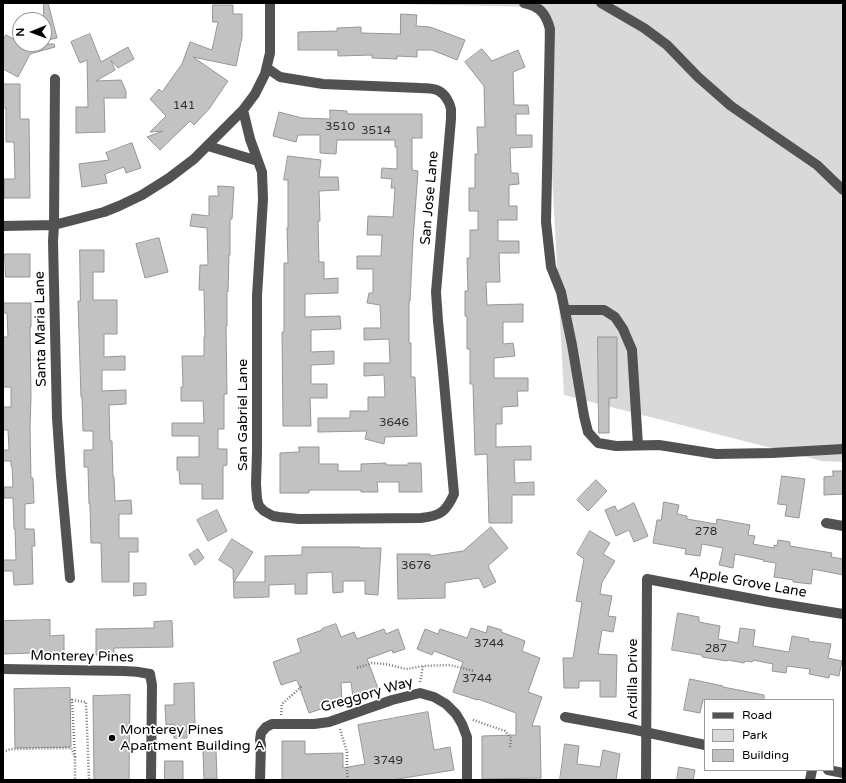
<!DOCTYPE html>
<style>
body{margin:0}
#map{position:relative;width:846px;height:783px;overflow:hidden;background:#fff;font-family:"Varela Round",sans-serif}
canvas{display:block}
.frame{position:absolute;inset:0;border:4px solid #000;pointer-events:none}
.legend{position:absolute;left:704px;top:699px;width:130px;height:72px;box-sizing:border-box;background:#fff;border:1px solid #999;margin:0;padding:5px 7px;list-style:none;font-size:12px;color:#000}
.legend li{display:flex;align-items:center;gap:8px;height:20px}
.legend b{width:20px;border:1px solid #999}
.north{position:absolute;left:12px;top:12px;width:40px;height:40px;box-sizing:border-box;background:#fff;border:1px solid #999;border-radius:50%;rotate:269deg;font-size:11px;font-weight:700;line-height:16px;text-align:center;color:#000}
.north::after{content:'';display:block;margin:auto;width:14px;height:18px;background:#000;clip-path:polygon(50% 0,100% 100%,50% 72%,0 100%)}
</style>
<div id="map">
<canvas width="846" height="783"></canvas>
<div class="frame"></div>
<ul class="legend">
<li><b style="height:5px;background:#525252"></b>Road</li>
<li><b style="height:11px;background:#d9d9d9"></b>Park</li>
<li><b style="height:11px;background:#c2c2c2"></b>Building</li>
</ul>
<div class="north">N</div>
</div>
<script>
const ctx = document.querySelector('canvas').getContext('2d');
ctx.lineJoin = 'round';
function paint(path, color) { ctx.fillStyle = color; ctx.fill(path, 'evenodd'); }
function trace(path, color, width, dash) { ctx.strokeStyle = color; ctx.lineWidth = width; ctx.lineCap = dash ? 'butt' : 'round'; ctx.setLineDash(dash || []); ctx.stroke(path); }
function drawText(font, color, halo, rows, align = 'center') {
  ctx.font = font + ' "Varela Round",sans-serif'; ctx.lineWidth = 3.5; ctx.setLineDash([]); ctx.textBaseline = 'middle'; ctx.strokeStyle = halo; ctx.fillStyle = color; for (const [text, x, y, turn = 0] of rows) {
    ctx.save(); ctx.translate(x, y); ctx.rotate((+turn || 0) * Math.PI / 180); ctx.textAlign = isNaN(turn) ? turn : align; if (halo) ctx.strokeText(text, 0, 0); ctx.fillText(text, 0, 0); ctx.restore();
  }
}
paint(new Path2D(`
 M350,3h493v459l-21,-1 -258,-66 -21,-388z`), '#d9d9d9');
const building = new Path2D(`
 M44,3h4l9,35 -13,3z
 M213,5h20v9h9v23l-6,29 -43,-9 35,24 -19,28 -15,16 -4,-4 -30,29 -13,-13 16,-6 -13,1 16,-16 -16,-17 9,-10 3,3 20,-28 8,-22 22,8 6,-28h-5z
 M401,14l16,1 -1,11 14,1 35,13 -8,20 -25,-10h-15v7l-20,-1v3l-25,-1v-3l-34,1v-6h-40v-18l39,-1v-3l24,-1v6l39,1z
 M90,34l11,28 27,-15 6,12 -16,9 -7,-8 4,10 -19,11 25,-1 5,11v7h-22l1,34 -29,1v-26h12l-1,-47 -7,3 -9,-21z
 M6,35l14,7v2h34l1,3 -25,7 -12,23 -15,-8v-28z
 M482,49l10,12 26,-11 7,17 -12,5 1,33h14l1,9h-13v21h16v12l-22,1 1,25h7l1,11 -10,1v21h8v14h-19v21h21v12h-20l1,29h-14l1,23 36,-1v18h-20v22l10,-1 2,13 -21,2v20h34v13h-11l1,15 -16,1v17h-6v23l35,-1v14h-17l1,23 19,-1v13h-22v28h-23l-2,-69 -12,1 -2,-71h-3v-35h-3v-33h-2v-25h3l-1,-33h3v-28h8v-19h-9v-23h6v-34h3l-1,-27h8l-1,-41 -19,-24z
 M3,84h17v35h9l1,79h-26v-19h11l-1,-37h-8v-34h-3z
 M330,110l17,1v3h75v24h-10v32l6,1 -5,69 -3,61h-1v42h2v34h4l2,59 -32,1 -1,7 -19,-5 2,-8 -49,1v-14h32v-7h18v-14h17l-1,-22 -20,1v-13h26l-1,-24 -25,1v-12h17l-1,-23 -13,-2 2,-10h4v-24h-16v-13h24l1,-21h-15l1,-19 25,1 2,-29h-4l1,-9 -11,-1 1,-10 15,1v-22h-2v-7h-58l-1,14 -16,-1v-18h-22l-2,7 -23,-6 6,-24 23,6 28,1z
 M132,143l9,25 -15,5 -2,-6 -19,7 2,9 -25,4 -3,-23 30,-4 -3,-7z
 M288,156l33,4 -2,17h19l1,13 -20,1 1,30h-2l1,41h5v17l14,-1v15l-33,1v23l35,-1 1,13 -30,1v22l23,-1v13l-23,1v19h16v14h-17l1,28h-28l-1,-94h2v-69h4l-1,-35h1v-48h-4z
 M218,186l16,1 -2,32h-2v36h-1l-1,37 -1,-1v35h-1l1,68h-3v35h-6v20h9v16l-4,1v33h-21v-15h-22l-1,-14h-2v-13h22v-21h-27v-13h32l-1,-22h-22v-14h2l-1,-31h22v-19h1l-1,-47h-5l1,-25h8l-1,-37 -17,-2 2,-12 17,2v-20h9z
 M159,238l9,34 -23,6 -9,-34z
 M80,250h24v22h-11v28h24v34h-13v23l21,-1v14h-23v21l24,-1v14l-17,1 1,36h2l1,36h1l1,24 16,-1 1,14h-13v24h19v14h-9v30h-27l-1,-39h-10l-1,-39h-1l-1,-37h-4v-17h9v-19h-10l-1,-34h-1l-3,-96h2z
 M5,254h25v23h-24z
 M3,303h28v24h-1l1,71 -1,31 1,49h2l1,25 -9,1v25h9l1,17h-3l1,38 -19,1 -1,-14h-10v-11h13l-1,-31h-1l-1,-31h-9v-11h9l-1,-21h-1v-5h-8v-11h6l-1,-20h-5v-23h8v-20h-8v-50h5l-1,-24h-4z
 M598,337h19v61h-8v35h-10z
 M299,447h20v17h19v7h23v-7l25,-1v2h22v-2h13l1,29h-23v-10h-22l1,10h-17v-2h-52v3h-29v-40l19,-1z
 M833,471h10v23l-19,1v-18l9,-1z
 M782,476l23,3 -6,39 -14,-2 2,-11 -9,-1z
 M596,480l11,11 -19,20 -11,-11z
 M664,502l15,3 -2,9 10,2v3l29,5 1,-5 33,6 -2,10 7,1 -2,8 21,4v-3l3,1 1,-6 12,2v4l42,7 -1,4 12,2v16l-30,-6 -2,15 -18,-2v-2l-19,-3 2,-14 -13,-2 1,-1 -29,-6 -2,14 -14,-3 4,-17 -21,-4 -2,12 -15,-2 1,-5 -33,-6 4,-23h4z
 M634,503l14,33 -14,6 -5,-12 -13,6 -11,-26 10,-4 2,5z
 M217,510l10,21 -19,10 -11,-21z
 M491,527l17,21 -20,18 8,16 -12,6 -5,-10 -34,5v15l-47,1 -1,-45h33v2l33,-5z
 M590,531l20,12 -7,11 12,7 -13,21 -2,12 12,2 -4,20 8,1 -3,15 -11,-2 -4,24 19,1 -1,42h-16v-16h-21v7h-15l-1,-30h10l9,-56 -6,-1 8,-42 -7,-5z
 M232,539l21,13 -19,30h31v-26l37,-1v-8h58v1h21l-3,47 -13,-1v-13h-22v11l-10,1 -1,-21 -25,1v21h-12v-10l-26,1v12l-35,1 -1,-29 -14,-9z
 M198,549l6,9 -9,7 -6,-10z
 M134,583h12v12l-12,1z
 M678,613l21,4v5l21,4 -2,13 20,4 2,-15 15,2 -2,16 36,6 3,-16 17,3 -1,2 23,3 -3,14 14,3 -3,15 -9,-2 -1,4 -20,-4 1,-5 -23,-3 -1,7 -14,-2 1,-7 -20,-4 -1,2 -7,-1 -1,2 -16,-3 -1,1 -25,-4v-2l-30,-5z
 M50,620v16l14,-1v17l-61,2v-33z
 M172,621l1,26 -59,1v7h-18v-26l58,-1v-6z
 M336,624l5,13 13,-5 3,7 27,-10 2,5 12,-5 7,20 -12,4 -1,-3 -25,9 11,29 -25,10 -2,-16 -10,1 1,19 -33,11 -12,-33 -16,5 -8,-23 28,-10 -4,-13 25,-9v-1z
 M488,626l14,4 -1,2 24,9 -3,10 18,7 -12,34 14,5 -10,29h8l1,52 -59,1v-43l34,-1v-22l-38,-14 -1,1 -24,-8 10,-30 -29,-11 -2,4 -15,-6 8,-20 13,5 2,-5 27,9 4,-10 15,5z
 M690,679l33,7v1l41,8v5h-61l-3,13 -16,-3z
 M194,683l1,41h-8v14h-13v-14l-8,1 -1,-20h9v-21z
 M70,688l1,59 -56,1 -1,-59z
 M130,695l-1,85h-35l-1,-84z
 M428,712l6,38 16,-3 4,23 -63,10h-109v-39h23v13l38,-1v15l22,-4 -7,-39z
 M565,744l14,2 -2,18 23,3 3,-17 17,4 -4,26h-56z
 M216,750l1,29h-13l-1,-28z
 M165,761h18v19h-18z
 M679,767l16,3 -2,10h-16z`);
paint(building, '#c2c2c2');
trace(building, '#969696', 1);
trace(new Path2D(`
 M357,668l15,-5 14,1 20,5 17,-3
 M420,682l3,-16 27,-1 24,6
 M281,715l1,-11 20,-18
 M473,720l32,11 6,7 -1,10
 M340,729l7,23v20l1,8
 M3,752l8,-3 60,-1 4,9v23
 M75,757l-3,-57 14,2 3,78`), '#747474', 2.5, [1, 2]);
trace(new Path2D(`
 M524,3c16,3 22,11 26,26l-4,193 5,45 10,25 11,53 12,71 4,16 10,11 18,3 43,-1 57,9 56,-1 71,-4
 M601,3l43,25 23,17 31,32 33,29 86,59 26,25
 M55,79l-1,146 -1,16 4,177 4,58 9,102
 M243,110l7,29 12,33 1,27 -6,97v156l-1,32 1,15 2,7 5,5 9,5 6,1 20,2 122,-1c19,-2 25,-6 33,-24l-11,-123 -5,-50 -2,-29 15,-173c0,-3 0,-7 0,-10 -1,-6 -6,-15 -12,-18 -5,-3 -14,-3 -19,-3l-97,-4 -43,-7 -13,-9
 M208,146l50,15
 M3,226l51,-1 50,-13 15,-6 23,-11 27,-17 25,-19 49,-49 12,-16 10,-20 5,-21v-50
 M565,310h39l11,7 8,12 9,21 6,95
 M826,523l17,3
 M3,669l121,2c9,0 17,1 26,3l2,11 -1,95
 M565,717l66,12 74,16
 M828,770l15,3
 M260,780l1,-35 -1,-5 1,-7 5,-6 6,-3h42l15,-2 63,-22 28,-7 14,4 12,7 10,10 6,10 5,13v43
 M646,780l1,-201 122,23 74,12
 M810,780l2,-10`), '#525252', 10);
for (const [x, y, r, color] of [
 [112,738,4,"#000"]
]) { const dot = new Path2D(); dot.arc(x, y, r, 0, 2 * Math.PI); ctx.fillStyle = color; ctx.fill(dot); trace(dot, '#fff', 1.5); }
drawText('12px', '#303030', null, [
 ["141",184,106],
 ["3510",340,127],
 ["3514",376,131],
 ["3646",394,423],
 ["278",706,532],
 ["3676",416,566],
 ["3744",489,644],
 ["287",716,649],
 ["3744",477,679],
 ["3749",388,761]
]);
drawText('14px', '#000', '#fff', [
 ["San Jose Lane",430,198,-85],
 ["Santa Maria Lane",41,329,-91],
 ["San Gabriel Lane",243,415,-90],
 ["Apple Grove Lane",748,583,10],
 ["Monterey Pines",82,657,1],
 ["Ardilla Drive",633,679,-90],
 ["Greggory Way",367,695,-16]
]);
drawText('14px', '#000', '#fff', [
 ["Monterey Pines",120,730],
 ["Apartment Building A",120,746]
], 'left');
</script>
